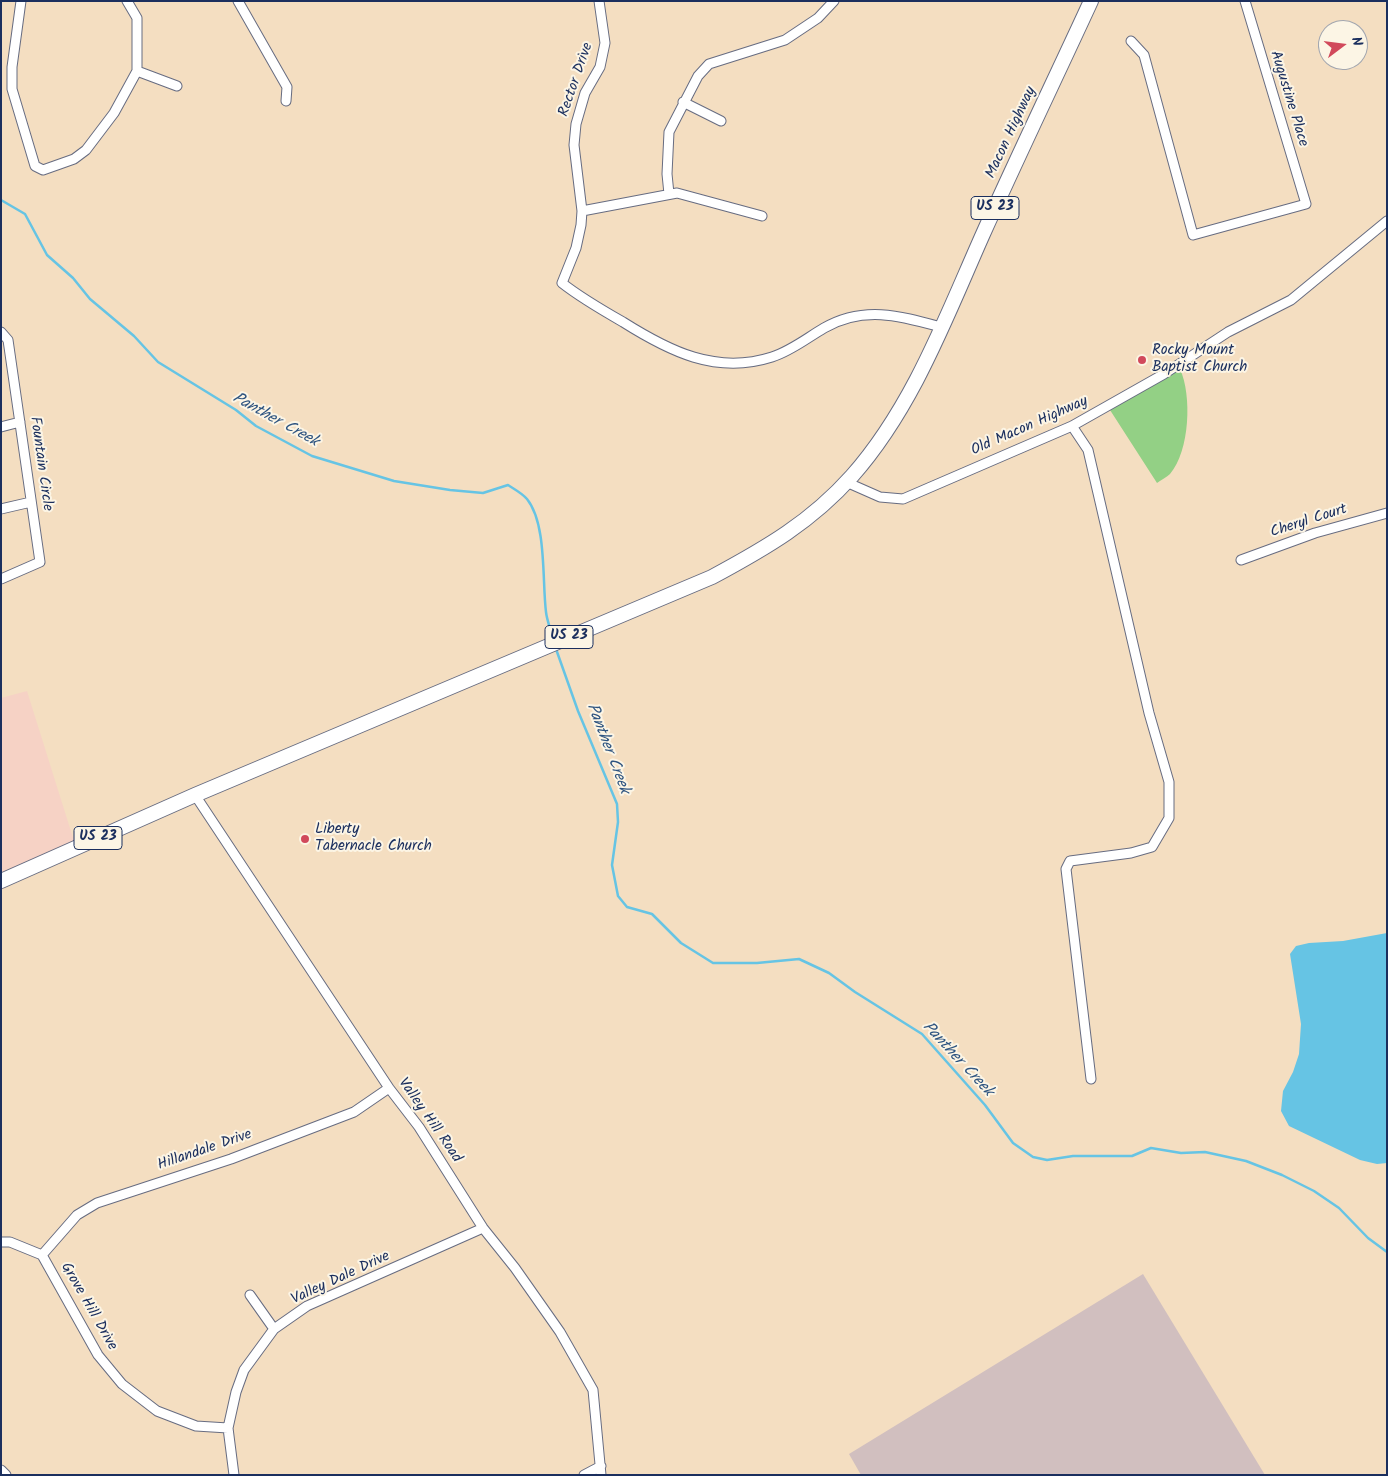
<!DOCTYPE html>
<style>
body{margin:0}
#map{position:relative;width:1388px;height:1476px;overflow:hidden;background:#f4dec1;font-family:Kalam,sans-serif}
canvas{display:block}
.frame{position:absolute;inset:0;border:2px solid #1b2f5e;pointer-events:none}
.north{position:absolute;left:1318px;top:20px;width:50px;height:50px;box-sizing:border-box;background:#fcf5e5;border:1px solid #a2a6af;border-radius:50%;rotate:75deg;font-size:14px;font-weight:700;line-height:20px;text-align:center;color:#1b2f5e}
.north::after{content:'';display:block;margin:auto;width:18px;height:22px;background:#d1495b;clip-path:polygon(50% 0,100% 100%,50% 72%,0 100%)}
</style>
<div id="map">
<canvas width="1388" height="1476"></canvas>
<div class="frame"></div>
<div class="north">N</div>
</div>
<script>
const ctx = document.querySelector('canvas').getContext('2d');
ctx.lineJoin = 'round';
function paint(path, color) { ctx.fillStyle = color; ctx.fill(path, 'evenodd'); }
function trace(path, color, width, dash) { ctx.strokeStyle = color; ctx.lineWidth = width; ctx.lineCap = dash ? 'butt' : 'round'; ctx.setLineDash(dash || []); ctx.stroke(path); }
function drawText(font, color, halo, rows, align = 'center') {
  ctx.font = font + ' Kalam,sans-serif'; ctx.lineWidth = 4; ctx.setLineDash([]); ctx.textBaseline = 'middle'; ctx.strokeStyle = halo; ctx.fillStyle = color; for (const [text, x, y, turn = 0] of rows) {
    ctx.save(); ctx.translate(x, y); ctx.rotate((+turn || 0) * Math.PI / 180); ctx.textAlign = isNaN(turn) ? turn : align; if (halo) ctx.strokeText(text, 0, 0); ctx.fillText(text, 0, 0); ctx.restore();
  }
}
paint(new Path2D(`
 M27,691l47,150 -73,34v-177z`), '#f6d2c5');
paint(new Path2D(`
 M1143,1274l122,201h-404l-12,-21z`), '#d1bfbf');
paint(new Path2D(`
 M1180,369c12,26 10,82 -10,105 -3,3 -9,6 -13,9l-47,-73z`), '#93d085');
paint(new Path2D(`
 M1387,933v230l-10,1 -17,-4 -71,-34 -8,-15 2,-20 10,-19 6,-18 2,-30 -11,-70 6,-8 13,-3 34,-2z`), '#66c4e4');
trace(new Path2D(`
 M1,200l24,14 22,41 26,23 17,21 44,37 24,26 78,48 20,16 56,30 82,25 56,9 33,3 25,-8c6,4 14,8 19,14 20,25 15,82 19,113 1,9 5,18 7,27
 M556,649l22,62 39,93 1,18 -6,43 6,31 9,11 25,7 29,29 32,20h44l42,-4 30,14 26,19 67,42 63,71 28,38 20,14 14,3 26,-4h59l19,-8 30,5 24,-1 41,9 36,14 32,16 25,17 29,30 19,14`), '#66c4e4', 2.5);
const street = new Path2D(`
 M21,1l-9,66v22l23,77 8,4 31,-11 12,-9 28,-37 23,-42v-53l-10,-17
 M238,1l49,86 -1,14
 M599,1l6,42 -5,24 -15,26 -9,31 -2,21 8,66 -1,14 -5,23 -14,35c19,15 40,27 61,39 46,29 93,53 149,35 19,-6 35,-19 52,-29 40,-23 77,-12 117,-1
 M1131,41l13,14 49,180 113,-31 -61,-203
 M137,71l40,15
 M683,102l38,19
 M669,194l-2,-20 2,-42 29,-56 11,-12 76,-24 33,-22 16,-17
 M582,211l95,-18 85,23
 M1,332l7,8 32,222 -39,17
 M1072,426l16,24 61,263 20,69v36l-17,29 -21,6 -61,8 -4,8 25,210
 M1,427l19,-5
 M846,482l34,15 23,2 169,-73 92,-52 64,-42 63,-32 96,-79
 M1,509l30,-7
 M1241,560l74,-27 72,-20
 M195,795l194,293 30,39 64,101 32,40 45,64 33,58 8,85
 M1,1242h9l32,13 56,100 24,29 35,27 39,15 32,2
 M42,1255l35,-40 20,-12 134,-44 123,-47 35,-24
 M250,1295l24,34
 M1,1470l5,5
 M234,1475l-6,-47 8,-36 8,-22 30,-41 33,-23 176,-78
 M584,1475l17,-9`);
const primary = new Path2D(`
 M1,881l194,-86 517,-218c54,-29 99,-55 140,-101 61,-69 94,-159 131,-242 35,-78 72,-155 108,-233`);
trace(street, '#676c81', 11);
trace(primary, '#676c81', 16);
trace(street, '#fff', 9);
trace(primary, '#fff', 14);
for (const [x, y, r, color] of [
 [1142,360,5,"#d1495b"],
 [305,839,5,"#d1495b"]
]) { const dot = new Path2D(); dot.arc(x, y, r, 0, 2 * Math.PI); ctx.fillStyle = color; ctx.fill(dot); trace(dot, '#fcf5e5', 2); }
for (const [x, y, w] of [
 [995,208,48],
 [569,637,48],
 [98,838,48]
]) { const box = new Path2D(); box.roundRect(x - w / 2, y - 11.5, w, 23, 4); ctx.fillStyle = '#fcf5e5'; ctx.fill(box); trace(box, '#1b2f5e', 1); }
drawText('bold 14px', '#1b2f5e', null, [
 ["US 23",995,208],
 ["US 23",569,637],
 ["US 23",98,838]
]);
drawText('15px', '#1b2f5e', '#fcf5e5', [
 ["Rector Drive",577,80,-71],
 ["Augustine Place",1288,99,73],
 ["Macon Highway",1012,133,-65],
 ["Old Macon Highway",1030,427,-24],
 ["Fountain Circle",40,464,82],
 ["Cheryl Court",1309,522,-18],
 ["Valley Hill Road",429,1121,55],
 ["Hillandale Drive",205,1151,-19],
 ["Valley Dale Drive",341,1279,-25],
 ["Grove Hill Drive",88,1307,60]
]);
drawText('15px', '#1b2f5e', '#fcf5e5', [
 ["Rocky Mount",1152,351],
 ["Baptist Church",1152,368],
 ["Liberty",315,830],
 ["Tabernacle Church",315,847]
], 'left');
drawText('italic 16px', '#2e5480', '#fcf5e5', [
 ["Panther Creek",275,421,29],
 ["Panther Creek",607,749,69],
 ["Panther Creek",957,1060,47]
]);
</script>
